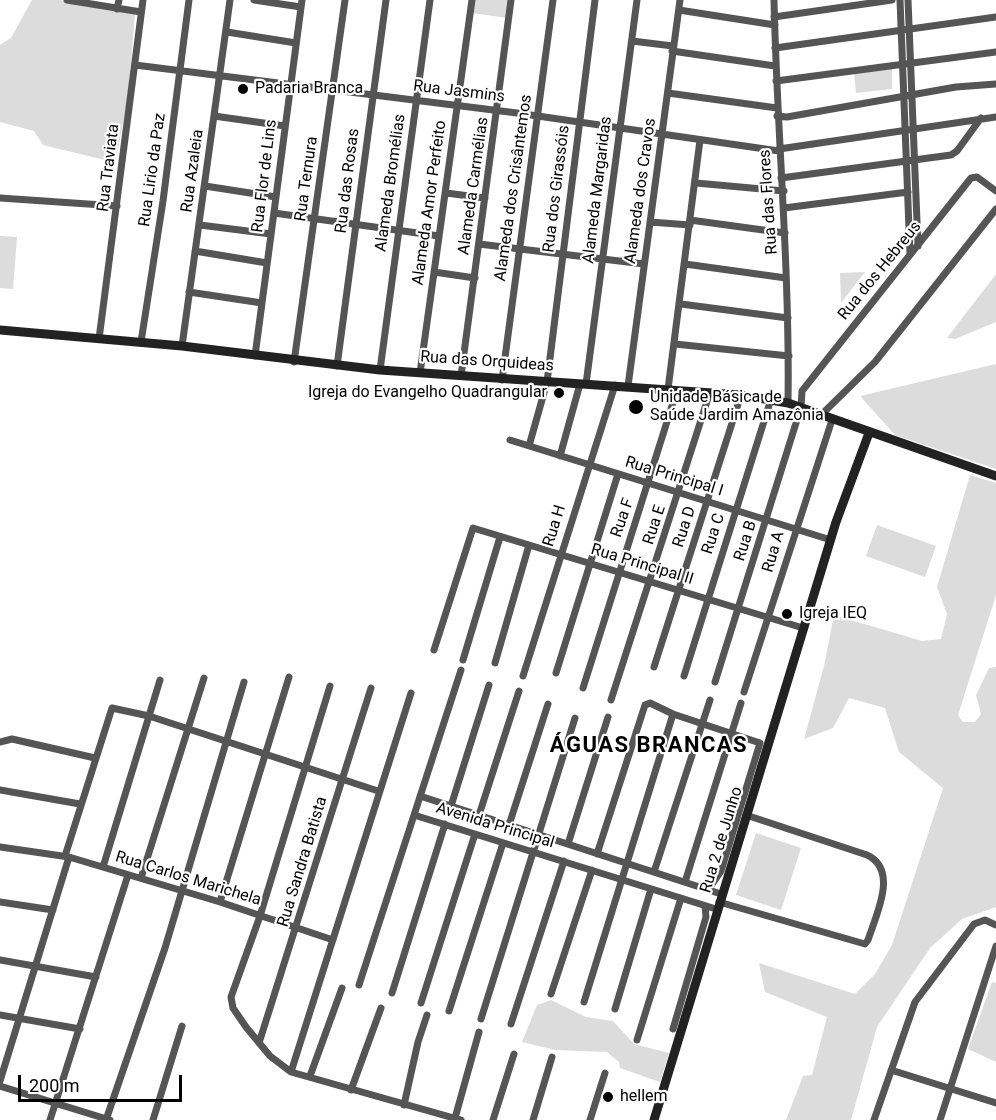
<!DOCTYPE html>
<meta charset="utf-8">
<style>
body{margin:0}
#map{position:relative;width:996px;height:1120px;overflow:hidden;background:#fff;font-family:Roboto,sans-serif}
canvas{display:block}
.scale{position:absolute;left:18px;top:1075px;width:164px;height:27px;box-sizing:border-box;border:3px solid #000;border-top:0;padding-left:8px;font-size:18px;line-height:21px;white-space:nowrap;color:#000;-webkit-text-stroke:4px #fff;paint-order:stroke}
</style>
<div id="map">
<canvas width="996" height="1120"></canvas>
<div class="scale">200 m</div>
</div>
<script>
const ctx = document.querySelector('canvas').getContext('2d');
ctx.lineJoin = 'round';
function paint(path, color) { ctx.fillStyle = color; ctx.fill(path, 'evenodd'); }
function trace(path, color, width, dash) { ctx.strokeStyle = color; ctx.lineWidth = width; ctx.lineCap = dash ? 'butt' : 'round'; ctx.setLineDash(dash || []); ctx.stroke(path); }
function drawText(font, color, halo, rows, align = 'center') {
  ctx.font = font + ' Roboto,sans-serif'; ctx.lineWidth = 4.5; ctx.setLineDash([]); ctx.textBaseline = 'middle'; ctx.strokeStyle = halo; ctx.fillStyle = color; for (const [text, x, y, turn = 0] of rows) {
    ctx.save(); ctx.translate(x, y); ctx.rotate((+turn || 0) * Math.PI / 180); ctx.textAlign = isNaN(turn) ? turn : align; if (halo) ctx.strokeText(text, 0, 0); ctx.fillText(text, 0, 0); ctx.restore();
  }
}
paint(new Path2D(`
 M32,0h27l76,14 -7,82 -11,59 -12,5 -62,-15 -9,-14 -34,-9v-77l11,-7z
 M474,0h35l-2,18 -35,-5z
 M892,68v21l-36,4 -2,-21z
 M0,236l17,1 -4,52 -13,-1z
 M865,272l-24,31 -1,-30z
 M996,274v48l-41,17 -8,-1z
 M996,364v105l-101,-34 -35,-39z
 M970,475l26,8v112l-38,120 5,7h12l6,-8 -5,-19 13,-27 7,-1v240l-34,12 -32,29 -53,79 -26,93h-65l17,-44 9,-1 15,-58 -62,-25 -6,-29 96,31 20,-20 17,-29 51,-157 -44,-36 -14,-44 -36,-10 -16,30 -29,11 20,-73 10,-51 88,26 19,-2 6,-25 -10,-27z
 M877,525l59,21 -11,31 -59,-21z
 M756,833l45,15 -20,62 -45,-15z
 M992,982l4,1v79l-28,-13z
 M551,1000l35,17 27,4 21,23 35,9 -9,29 -40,-14 -1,-6 -12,-10 -52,-2 -33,-8 15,-37z`), '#dcdcdc');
trace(new Path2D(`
 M67,0l74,12
 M254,0l47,7
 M774,0c3,135 16,268 14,403
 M900,0l10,254
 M908,0l10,246
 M117,9l2,-9
 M679,10l96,15
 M774,17l118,-17
 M227,32l69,11
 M632,41l41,5
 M775,48l221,-31
 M672,51l103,15
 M135,65l382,48 262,38
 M776,81l220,-29
 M668,93l109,15
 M214,116l71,10
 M777,116l10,1 169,-30 40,-3
 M779,149l217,-32
 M781,178l170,-23 6,-4 24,-33
 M696,183l88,8
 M205,186l71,11
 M446,193l39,5
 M0,198l117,8
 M784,208l124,-16
 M274,213l165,23
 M690,220l95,13
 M650,222l40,3
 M200,225l71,9
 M479,244l165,20
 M195,251l72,12
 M685,264l101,14
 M434,272l41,6
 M189,292l73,11
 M681,304l107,14
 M99,339l44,-339
 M141,342l22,-141 26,-201
 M675,344l114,12
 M182,346l48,-346
 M255,356l47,-356
 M294,362l51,-362
 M337,366l49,-366
 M380,370l50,-370
 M420,373l52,-373
 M461,376l50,-376
 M502,380l51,-380
 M586,384l51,-384
 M628,386l52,-386
 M668,389l32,-249
 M821,415l54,-53 121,-153
 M510,440l321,100
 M529,446l18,-64 48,-382
 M560,456l20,-72
 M434,650l39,-122 330,100
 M463,660l37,-123
 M495,663l34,-118
 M654,667l87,-272
 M556,673l62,-199
 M523,676l92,-291
 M684,676l87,-277
 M715,682l86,-275 1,-16 169,-213 6,-1 19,14
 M330,686l-70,230 -29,81 2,11 13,19 24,29 21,16 170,48
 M583,688l94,-298
 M744,692l88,-272
 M611,700l99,-308
 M0,742l12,-3 83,19
 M0,790l80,14
 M420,796l301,98
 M451,806l38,-121
 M414,815l302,94
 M479,815l40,-124
 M509,825l39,-121
 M568,844l40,-127
 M0,847l69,10 151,45 113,38
 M597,854l48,-149 5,-2 23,11 87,29 -39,128 -13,19
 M65,856l47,-148 37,8 229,75
 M103,867l57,-187
 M654,872l56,-172
 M141,878l63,-200
 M685,882l56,-179
 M0,902l53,8
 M220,902l69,-225
 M719,902l146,42 3,-4c8,-25 31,-70 -1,-85l-121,-40
 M0,960l96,17
 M359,985l102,-315
 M392,993l53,-169
 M551,994l41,-124
 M584,1002l89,-288
 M421,1003l54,-169
 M615,1009l36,-120
 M449,1011l54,-168
 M0,1015l80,14
 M481,1019l94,-301
 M511,1024l53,-163
 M673,1029l33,-112 -1,-11
 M637,1040l44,-142
 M259,1043l112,-355
 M891,1070l105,33
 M291,1072l120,-379
 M310,1076l32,-88
 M0,1081l69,-224
 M0,1086l110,34
 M351,1090l30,-82
 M404,1105l14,-63 9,-27
 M107,1117l58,-169 79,-266
 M455,1118l24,-86
 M50,1120l78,-245
 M153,1120l29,-94
 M493,1120l21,-66
 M533,1120l19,-63
 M590,1120l15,-47
 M874,1120l41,-118 59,-78 11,-4 11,5
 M940,1120l56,-174`), '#555', 7);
trace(new Path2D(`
 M0,330l182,16 198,24 361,25 47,8 208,73
 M654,1120l182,-598 33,-89`), '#222', 9);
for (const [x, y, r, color] of [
 [243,89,6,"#000"],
 [559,393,6,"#000"],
 [636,407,8,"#000"],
 [787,614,6,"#000"],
 [608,1097,6,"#000"]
]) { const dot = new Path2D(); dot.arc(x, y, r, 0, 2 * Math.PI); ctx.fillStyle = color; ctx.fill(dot); trace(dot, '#fff', 2); }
drawText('16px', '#000', '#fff', [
 ["Padaria Branca",255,89],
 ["Igreja do Evangelho Quadrangular",547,393,"right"],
 ["Unidade Básica de",650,398],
 ["Saúde Jardim Amazônia",650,416],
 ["Igreja IEQ",799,614],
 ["hellem",620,1097]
], 'left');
drawText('16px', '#000', '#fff', [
 ["Rua Jasmins",459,92,7],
 ["Rua Traviata",109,168,-83],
 ["Rua Lirio da Paz",153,170,-82],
 ["Rua Azaleia",193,171,-82],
 ["Rua Flor de Lins",265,176,-83],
 ["Rua Ternura",307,179,-82],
 ["Rua das Rosas",348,181,-83],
 ["Alameda Bromélias",391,183,-82],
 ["Alameda Carmélias",474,186,-82],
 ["Alameda dos Crisântemos",514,188,-82],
 ["Rua dos Girassóis",557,189,-83],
 ["Alameda Margaridas",598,190,-83],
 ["Alameda dos Cravos",641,191,-82],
 ["Rua das Flores",769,202,-94],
 ["Alameda Amor Perfeito",430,203,-82],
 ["Rua dos Hebreus",880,271,-51],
 ["Rua das Orquideas",487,362,4],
 ["Rua Principal I",674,477,17],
 ["Rua F",623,518,-71],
 ["Rua E",655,525,-72],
 ["Rua H",555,526,-73],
 ["Rua D",685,527,-72],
 ["Rua C",714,534,-72],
 ["Rua B",746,541,-72],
 ["Rua A",774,552,-74],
 ["Rua Principal II",642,565,17],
 ["Avenida Principal",495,826,17],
 ["Rua 2 de Junho",722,840,-73],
 ["Rua Sandra Batista",303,862,-73],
 ["Rua Carlos Marichela",188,879,17]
]);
ctx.letterSpacing = '1.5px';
drawText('bold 22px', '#000', '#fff', [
 ["ÁGUAS BRANCAS",649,746]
]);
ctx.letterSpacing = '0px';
</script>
